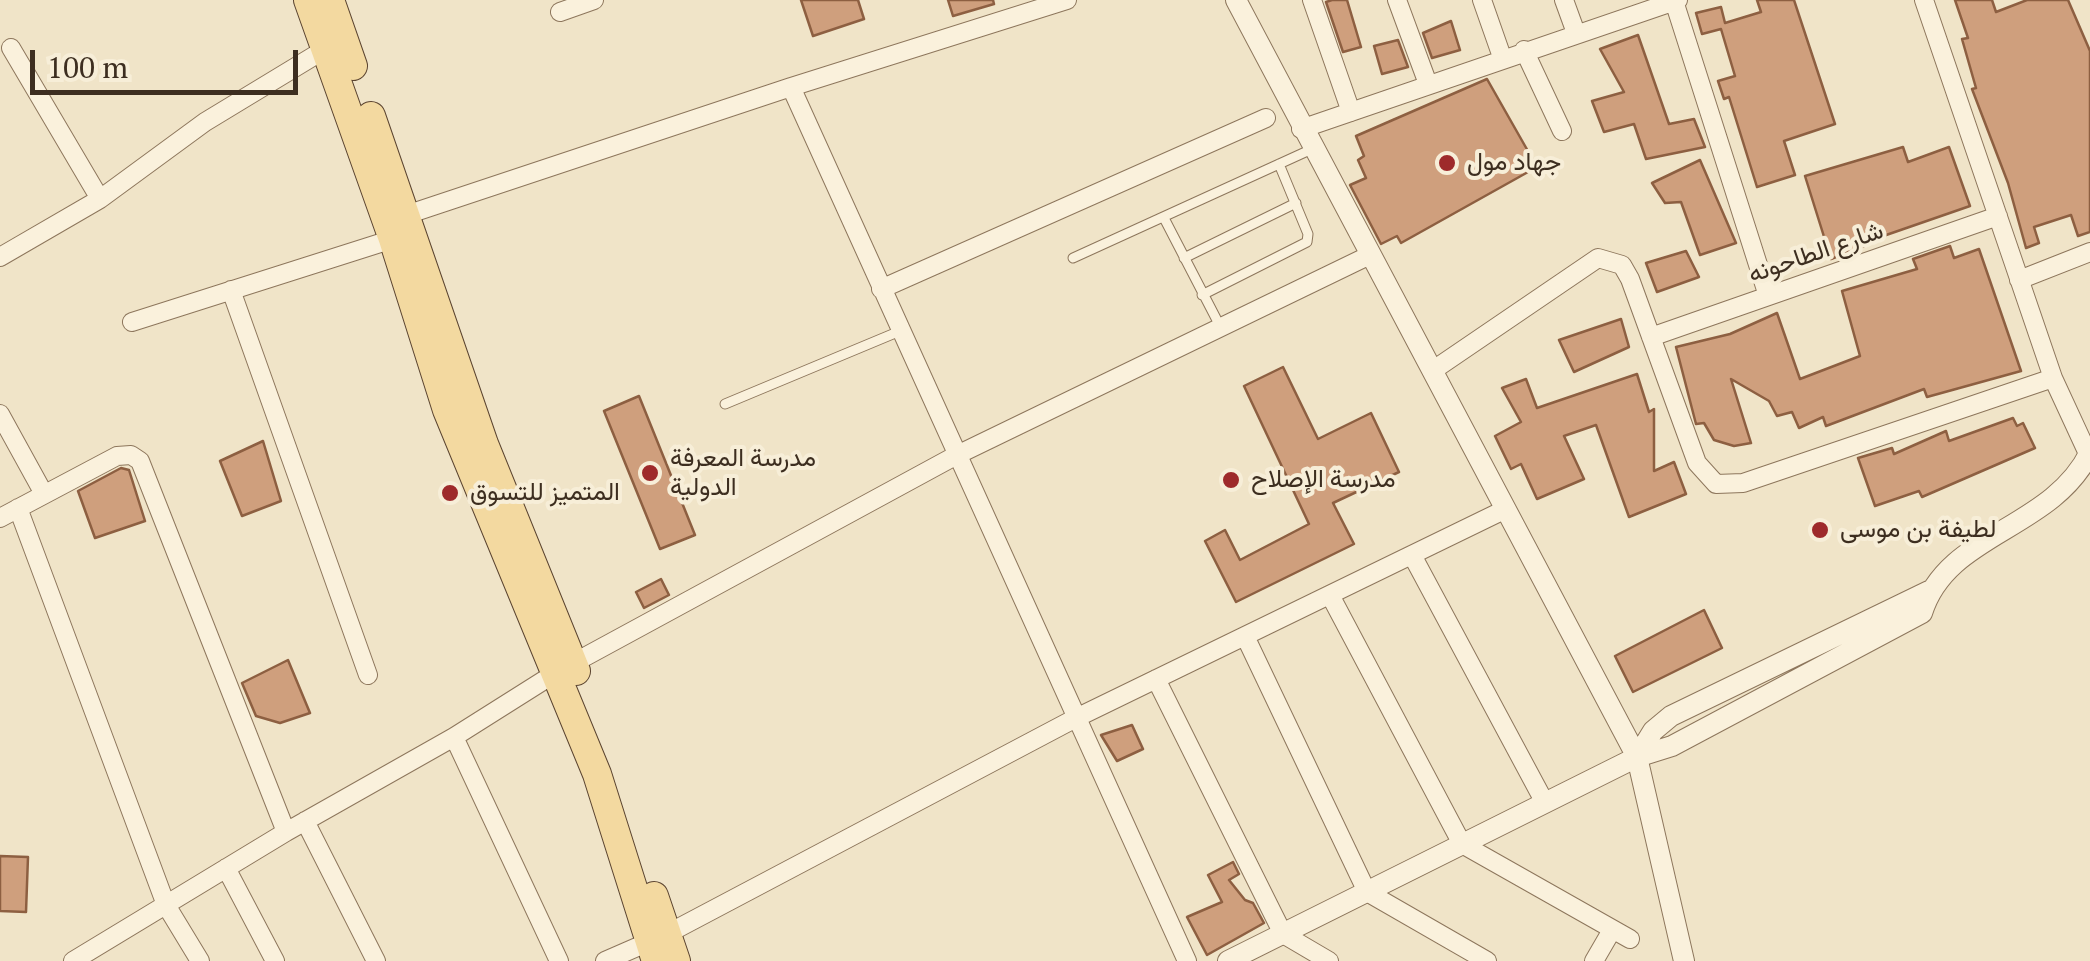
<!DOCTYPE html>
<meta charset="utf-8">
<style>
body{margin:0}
#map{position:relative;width:2090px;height:961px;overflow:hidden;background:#f0e4c8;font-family:"PT Serif",serif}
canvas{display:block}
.scale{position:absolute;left:30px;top:50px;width:268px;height:45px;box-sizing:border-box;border:5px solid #3d2e20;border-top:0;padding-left:12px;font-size:30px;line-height:35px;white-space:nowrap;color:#3d2e20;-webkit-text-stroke:8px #f7eed8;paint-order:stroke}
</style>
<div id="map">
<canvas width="2090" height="961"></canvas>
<div class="scale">100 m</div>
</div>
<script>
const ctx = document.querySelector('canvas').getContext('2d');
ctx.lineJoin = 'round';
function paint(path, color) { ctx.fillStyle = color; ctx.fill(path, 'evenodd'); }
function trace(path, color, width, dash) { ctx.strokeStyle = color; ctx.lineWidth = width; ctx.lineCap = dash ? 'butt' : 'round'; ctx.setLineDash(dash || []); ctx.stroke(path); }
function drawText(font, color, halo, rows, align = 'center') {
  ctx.font = font + ' "PT Serif",Vazirmatn,serif'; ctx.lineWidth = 8; ctx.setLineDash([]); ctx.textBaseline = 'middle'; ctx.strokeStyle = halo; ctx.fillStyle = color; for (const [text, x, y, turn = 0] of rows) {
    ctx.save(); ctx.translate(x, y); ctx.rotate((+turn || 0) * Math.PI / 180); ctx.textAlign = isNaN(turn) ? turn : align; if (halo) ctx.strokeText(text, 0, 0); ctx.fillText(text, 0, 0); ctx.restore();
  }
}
const building = new Path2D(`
 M801,0h57l6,19 -51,17z
 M948,0h45l1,4 -41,12z
 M1332,0h15l14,47 -18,5 -17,-50z
 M1757,0h37l41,124 -51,17 11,34 -38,12 -28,-90 -5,2 -6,-18 17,-5 -14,-47 -19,5 -6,-21 25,-6 4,16 36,-11z
 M1955,0h37l4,12 31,-12h41l22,51v181l-12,4 -7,-21 -37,12 5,16 -13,5 -18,-65 -36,-94 4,-1 -14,-49 6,-1z
 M1451,21l9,29 -28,8 -9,-25z
 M1638,35l31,89 25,-5 11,28 -59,12 -12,-35 -30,8 -12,-31 32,-9 -24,-43z
 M1398,40l10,27 -26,7 -8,-28z
 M1487,79l50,88 -136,76 -4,-7 -16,8 -31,-59 16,-7 -8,-18 6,-4 -8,-20z
 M1903,147l5,15 41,-15 21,59 -104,36 1,3 -36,14 -26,-83z
 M1700,160l36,83 -36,12 -19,-53 -16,1 -13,-20z
 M1950,246l4,12 25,-9 42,122 -94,26 -3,-8 -98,37 -3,-9 -24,11 -7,-16 -15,4 -8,-15 -38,-22 20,64 -17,3 -20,-6 -10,-17 -8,1 -20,-77 54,-13 47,-21 23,66 60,-23 -18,-65 75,-22 -4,-10z
 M1686,251l13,26 -42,15 -11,-29z
 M1621,319l8,28 -55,25 -15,-32z
 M1283,367l35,72 53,-26 28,59 -66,31 21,41 -118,58 -31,-61 20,-11 15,30 69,-36 -65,-138z
 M1637,374l12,38 5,-3v62l20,-9 12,32 -57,23 -33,-92 -32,11 20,43 -47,20 -16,-35 -10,5 -16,-33 26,-14 -19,-34 24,-9 11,29z
 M639,396l56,139 -35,14 -56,-138z
 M2013,418l4,8 6,-3 12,25 -113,49 -3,-6 -44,15 -17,-48 34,-10 2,6 52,-23 3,10z
 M263,441l18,60 -39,15 -22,-55z
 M121,468l8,2 16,51 -50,17 -17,-47z
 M661,579l8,16 -25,13 -8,-16z
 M1704,610l18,38 -89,44 -18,-36z
 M288,660l22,53 -30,10 -24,-7 -14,-33z
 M1132,725l11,24 -26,12 -16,-26z
 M0,856l28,1 -2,55 -26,-1z
 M1233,862l6,12 -10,6 16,20 8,3 11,20 -57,32 -20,-38 35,-15 -14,-27z`);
paint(building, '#cf9f7d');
trace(building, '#8d5f41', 2.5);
const service = new Path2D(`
 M1164,218l57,110
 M1073,258l239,-109
 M1184,258l112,-55
 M1202,295l105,-53 1,-8 -29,-70
 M725,404l175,-73`);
const minor = new Path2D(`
 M1067,0l-276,87 396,874
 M1312,0l39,112
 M1397,0l31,84
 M1482,0l20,57
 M1564,0l12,33
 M1924,0l129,378 37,80
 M1674,1l94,295
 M560,12l34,-12
 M11,48l89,151
 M1524,50l38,81
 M1301,129l377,-129
 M406,215l385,-128
 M0,257l100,-58 105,-77 122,-74
 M2019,280l71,-28
 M881,289l385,-171
 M231,290l137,385
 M132,322l261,-83
 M1651,337l347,-121
 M1432,371l166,-113 24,7 8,14 67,184 19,21 27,-1 310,-105
 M0,414l44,80
 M18,508l148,397 34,56
 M0,518l117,-62 14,-1 9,6 146,371
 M1412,555l133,248
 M1330,595l132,249 168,95
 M1245,636l122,256 120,69
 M1156,679l127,255 46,27
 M454,737l105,224
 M305,821l71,140
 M226,868l49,93
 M73,961l213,-129 168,-95 103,-65 398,-216 415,-201
 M605,961l62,-27 407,-215 432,-210
 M1594,961l18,-31`);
const tertiary = new Path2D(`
 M1236,0l401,757 47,204
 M1637,757l16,-26 18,-15 258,-125
 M1228,961l409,-204 35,-11 250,-133c25,-81 129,-82 168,-161`);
const primary = new Path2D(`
 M308,0l85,239 54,171 150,364 59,187
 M330,0l23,66
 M371,116l113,328 92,227
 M654,896l22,65`);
trace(service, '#8d765c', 11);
trace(minor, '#8d765c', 20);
trace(tertiary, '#8d765c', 22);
trace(primary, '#5b4430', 30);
trace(service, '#faf1dc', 9);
trace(minor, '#faf1dc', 18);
trace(tertiary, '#faf1dc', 20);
trace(primary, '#f3d9a0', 28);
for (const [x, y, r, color] of [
 [1447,163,10,"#9e2a2b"],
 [650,473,10,"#9e2a2b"],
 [1231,480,10,"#9e2a2b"],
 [450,493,10,"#9e2a2b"],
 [1820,530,10,"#9e2a2b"]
]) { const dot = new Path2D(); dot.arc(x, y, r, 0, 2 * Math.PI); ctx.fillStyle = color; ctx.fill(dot); trace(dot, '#f7eed8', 4); }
drawText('25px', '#3d2e20', '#f7eed8', [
 ["جهاد مول",1467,163],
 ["مدرسة المعرفة",670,459],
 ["الدولية",670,488],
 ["مدرسة الإصلاح",1251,480],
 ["المتميز للتسوق",470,493],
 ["لطيفة بن موسى",1840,530]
], 'left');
drawText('25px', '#3d2e20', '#f7eed8', [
 ["شارع الطاحونه",1816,253,-19]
]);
</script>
